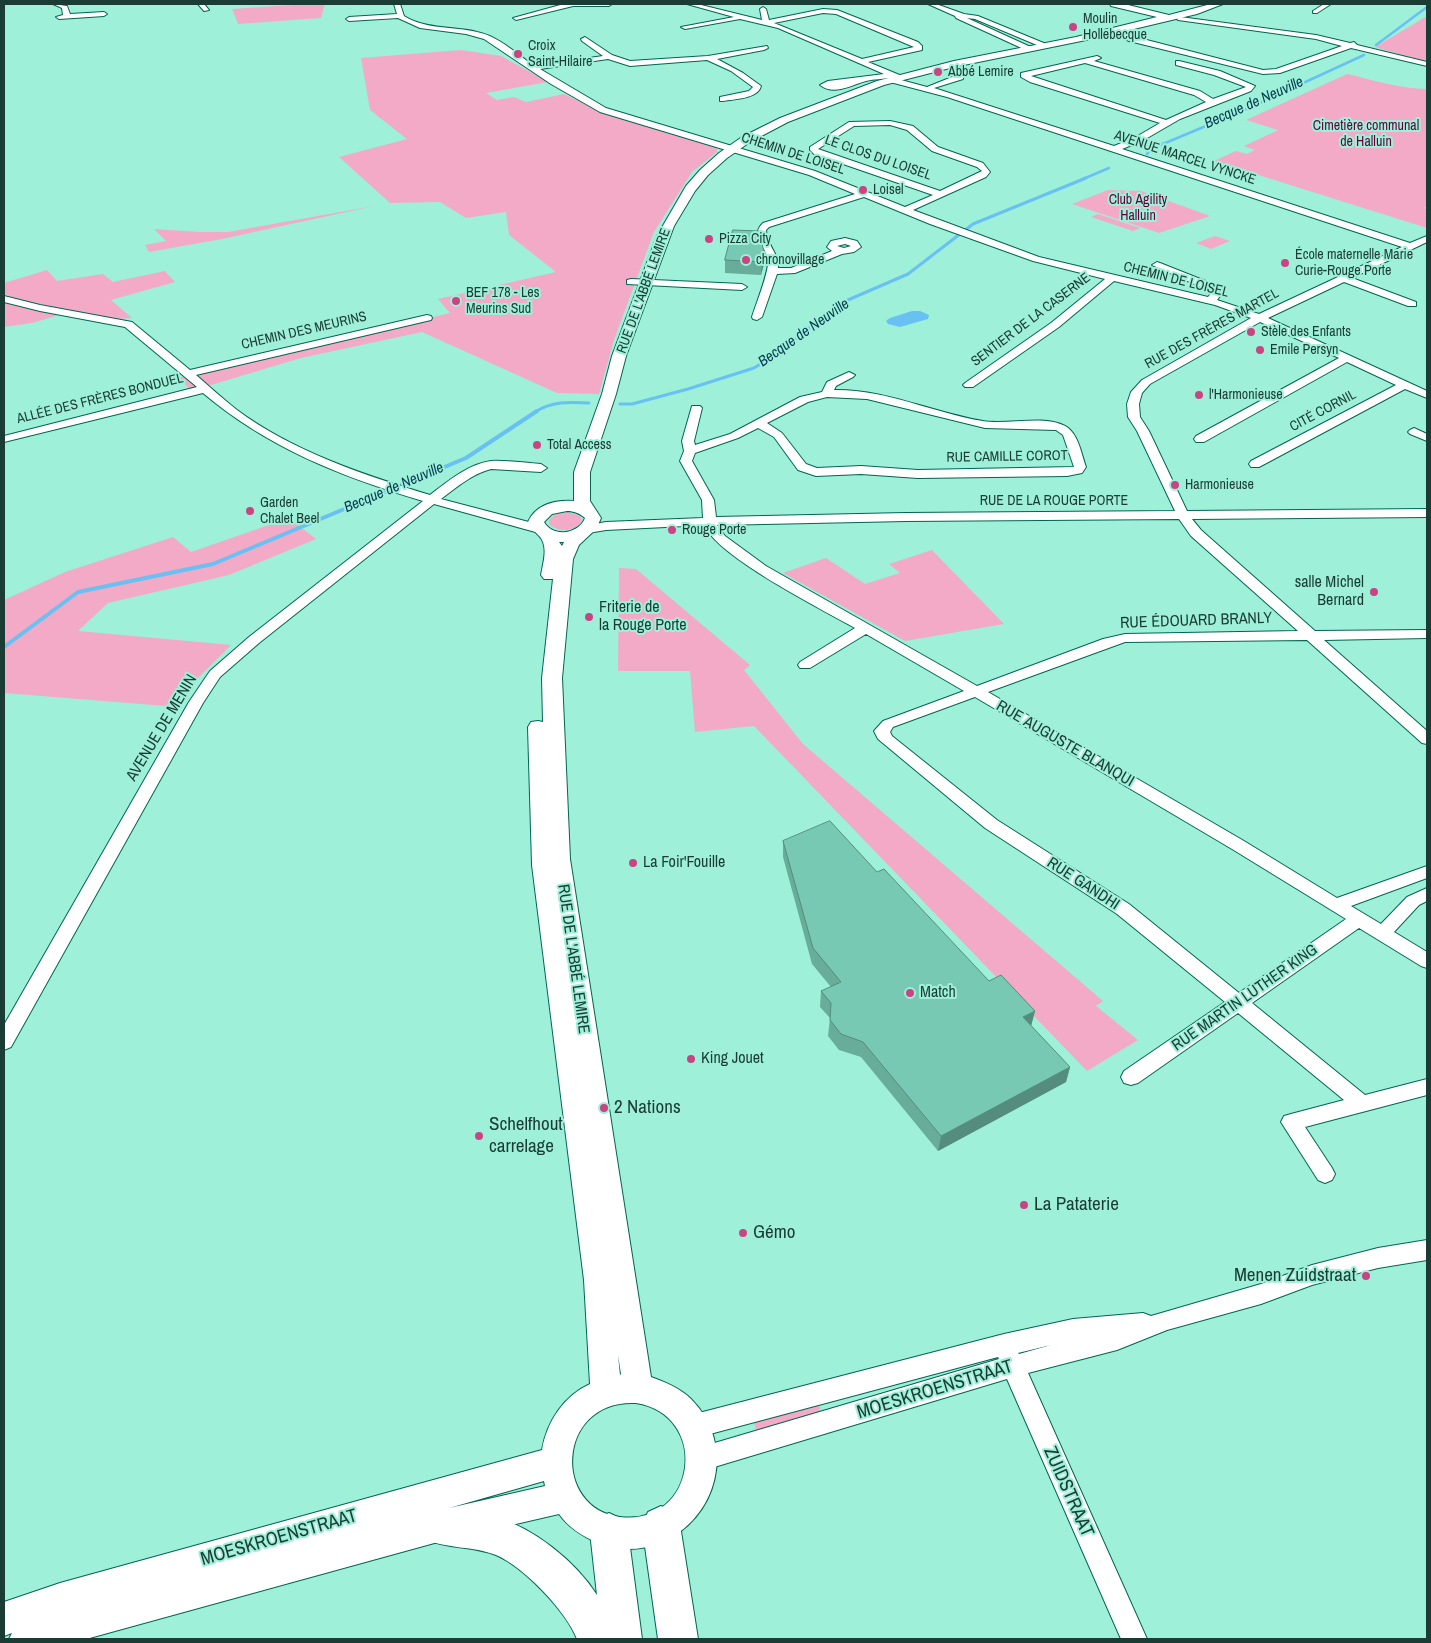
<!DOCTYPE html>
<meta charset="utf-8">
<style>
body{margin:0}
#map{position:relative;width:1431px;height:1643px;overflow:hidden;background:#9ef0d9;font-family:"Archivo Narrow",sans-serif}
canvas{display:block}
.frame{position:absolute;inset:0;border:5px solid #1a3c34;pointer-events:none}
</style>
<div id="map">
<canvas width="1431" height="1643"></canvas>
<div class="frame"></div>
</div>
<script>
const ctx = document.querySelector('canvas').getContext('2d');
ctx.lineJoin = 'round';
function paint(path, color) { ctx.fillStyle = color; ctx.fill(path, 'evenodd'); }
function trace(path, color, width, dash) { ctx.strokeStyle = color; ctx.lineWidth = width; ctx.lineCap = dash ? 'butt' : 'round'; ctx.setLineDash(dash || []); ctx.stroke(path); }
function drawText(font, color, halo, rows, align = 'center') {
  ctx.font = font + ' "Archivo Narrow",sans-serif'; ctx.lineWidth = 4; ctx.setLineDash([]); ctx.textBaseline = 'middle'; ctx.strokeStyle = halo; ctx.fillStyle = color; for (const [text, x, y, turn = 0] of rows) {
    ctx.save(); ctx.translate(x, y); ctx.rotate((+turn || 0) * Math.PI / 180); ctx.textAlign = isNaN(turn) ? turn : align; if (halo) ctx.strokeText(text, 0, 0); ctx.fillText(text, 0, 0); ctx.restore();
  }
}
paint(new Path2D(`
 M308,4h22h-5l-4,14 -83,6 -6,-15z
 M1427,16v46l-52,-15z
 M461,50l40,6 47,26 -62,11 11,7 17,-3 12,5 38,-8 34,17 118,35 1,6 -25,20 -38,60 -40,108 -15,54 -42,-1 -135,-61 -121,26 -90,27 -21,4 -12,-11 272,-65 -12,-14 118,-27 -47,-37 -3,-23 -40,6 -26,-16 -50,1 -51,-46 68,-18 -37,-29 -9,-52z
 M1347,74c27,6 53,15 80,15v117l-3,2 3,1v19l-213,-67 22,-10 11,3 8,-4 -11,-4 34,-16 -32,-10z
 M1108,190l33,1 69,25 -51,17 -87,-29z
 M374,206l-152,33 -73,13 -4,-7 21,-4 -12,-12 46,3h28z
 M1098,214l42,14 -7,3 -42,-14z
 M1215,236l15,5 -19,8 -15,-6z
 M47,270l10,11 46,-7 10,8 52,-11 10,11 -64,18 21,18 -16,1 -47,-7 -37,11 -28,4v-28l6,-3 -6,-2v-11z
 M567,512l13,4 2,4c-5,12 -24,13 -33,4v-4l5,-5z
 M289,518l27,21 -87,36 -121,28 -30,28 153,14 -34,34 -19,28 -174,-14v-93l61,-28 108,-35 18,15z
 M932,550l72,74 -99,17 -122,-68 43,-15 39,26 35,-11 -11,-9z
 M619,568l17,1 114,96 -6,5 59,74 300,257 -7,5 42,34 -51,31 -333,-345 -59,6 -5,-61h-72z
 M815,1404l5,3v7l-62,21 -5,-15z`), '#f3aac6');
paint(new Path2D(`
 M912,311h8l9,4 -1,4 -28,8 -12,-3 -2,-3 4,-3z`), '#68c1f2');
trace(new Path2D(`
 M1376,45l51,-38
 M1147,154l4,-5 98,-41 115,-53
 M1083,179l26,-11`), '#68c1f2', 2.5);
trace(new Path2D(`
 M620,404h12l56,-15 66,-21 18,-11 69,-54 67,-29 65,-50 113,-46
 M535,412c17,-11 34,-10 54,-9`), '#68c1f2', 3);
trace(new Path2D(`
 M4,647l74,-55 135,-28 253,-106 71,-47`), '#68c1f2', 4);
const minor = new Path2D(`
 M53,4l14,2 3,8 34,-2 3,2 -3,2 -45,3 -3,-2 7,-2 -1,-7z
 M198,4h6l5,6 -5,1z
 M394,4h6l4,12c23,14 49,10 73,16 21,4 40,22 57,34l69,-10 -21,-15 -1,-2 4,-2 27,18 18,6 78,-5 59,-10 1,2 -4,2 -47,9 26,14 18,13c-3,13 -27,13 -38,15h-3v-4l29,-6 4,-4 -22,-16 -24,-11 -77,6 -22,-7 -68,10 66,39 209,63 90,36 28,-12 -119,-41 -4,-4v-3l39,-25 41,-1 23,5 25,21 45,16 7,9 -4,5 -73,33 126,47 169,40 4,-5 -60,-27 5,-3 3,1 58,23 5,6 -6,8 42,14 143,-67 -455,-150 -57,-15 1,-4c-8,1 -17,1 -25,3 -15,4 -32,15 -46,4l8,-4 56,-7 -106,-46 -38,-9 -55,10 -4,-2 53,-10 -47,-13h10l65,16 -2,-11 3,-2 3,2 3,11 54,-11 14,1 81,32 4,4v4l-54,12 34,14 -1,4 26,7 30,-12h6v4l-29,9 180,58 22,-9 24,-14 -130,-41 -9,-5v-4l76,-17 4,2 -7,3 106,30 13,8 33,-12 -32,-12 -38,-10v-4h3l41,10 35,15 -4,5 -71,28 -38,22 -20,8 288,94 17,-7v6l-75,36 64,24v4h-8l-64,-24 -76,36 159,73v7l-22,-9 -146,78h-8l-2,-3 2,-3 145,-76 -49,-23 -143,80h-8l-2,-3 2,-3 143,-78 -79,-36 -110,62 -8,9 -3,11 1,13 9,14 38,80 240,-2v8l-235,2 9,11 114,101 112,-1v8l-103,2 103,91v13l-5,-1 -115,-103 -182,2 -137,50 256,149 93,57 90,-32v12l-76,28 30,18 26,-27 20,-9v13l-8,4 -25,27 33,20v16l-6,-2 -62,-38 -107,75 113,92 62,-16v16l-122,32 27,41 3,6 -3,6 -7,3 -7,-3 -37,-58 3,-6 7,-2 53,-14 -106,-87 -100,70 -7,2 -7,-2 -3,-6 3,-6 101,-69 -108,-88 -132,-86 -107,-89 -4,-8 9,-10 81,-30 -98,-57 -56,34h-10l-2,-3 2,-3 55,-34c-30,-17 -141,-73 -150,-103l-99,5 -18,3 -6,-4 1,-3 23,-4 97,-4 -1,-18 -22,-39 4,-10 -2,-10 10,-35h8l2,2 -8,33 1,4 35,-11 70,-37 22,-5 5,-10 22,-10 6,3 -2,2 -17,9 -2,4c52,-1 99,23 149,31 24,4 59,-6 80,4 15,6 18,28 23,42l-4,6 -15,3 -149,2 -57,-4 -45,2 -18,-6 -24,-33 -16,-9 -20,10 -43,15 -3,8 22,39 2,17 190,-4 269,-2 -38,-80 -9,-14 -1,-13 4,-12 11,-12 109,-62 -36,-13 -101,-24 -55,46 -86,60h-8l-2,-2 2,-2 86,-60 54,-44 -72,-18 -103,-37 -66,-27 -95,30 -3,3c0,14 13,23 12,38h13l41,-17 -5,-4 4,-6 14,-3 12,3 4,6 -7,5 -12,2 -47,19 -18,1 -15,43 -5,3 -4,-1 -1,-2c4,-13 17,-45 16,-56 -1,-15 -19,-25 -5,-38l92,-29 -46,-19 -209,-63 -49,-28 -67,-45 -18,-5 -46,-6 -22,-10 -49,3 -3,-2 3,-2 48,-3zM823,13l13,1 78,33 -52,12 -88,-36zM1085,63l109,32 12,7 -40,18 -135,-44zM890,125l17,5 25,21 45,16 5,4 -42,20 -122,-42 36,-23zM845,244l6,2 -7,2 -7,-2zM827,397l40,2 118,29 71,2 7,5 11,32 -156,3 -57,-4 -44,2 -11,-4 -24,-31 -15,-10 41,-21zM1179,519l12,17 107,95 -173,3 -22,5 -126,47 -211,-120 -41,-30 -8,-11 189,-4zM975,697l257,152 114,70 -107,74 -110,-89 -132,-84 -105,-84 -2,-4 3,-5z
 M564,4h48l-3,2h-36l-57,14 -3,-2z
 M928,4h8l28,10 14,2 73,30 -7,2 -69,-29 -8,-1 68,31 -7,2 -72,-33 -1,-2z
 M1324,4h7l-14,9h-4v-2z
 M1180,17l136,18 34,8 4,-1 3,3 70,17v4l-76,-18 -71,25 -17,1 -134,-33 -21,-10 6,-1 21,7 128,33 13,-1 66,-23 -26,-7 -138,-19 -1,-1z
 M631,279l111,5 5,3 -5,3 -115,-6v-4z
 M4,296l36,9 92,17 58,48 237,-55 4,1 1,2 -1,2 -235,55c14,12 27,24 41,35 57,42 127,65 193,85 17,-13 38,-31 61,-34 16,-1 34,2 50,3l6,4 -6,4 -50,-3c-19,5 -34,18 -50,30l103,27 1,3 -1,3 -5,1 -105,-29 -175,139 -39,34 -17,26 -192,344 -7,3v-25l185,-323 21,-31 39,-34 174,-136c-81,-24 -155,-53 -220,-108l-199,49v-6l193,-49 -72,-60 -85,-16 -36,-9z
 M1414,428l13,6v7l-17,-7 -2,-2 2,-2z
 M1427,1240v20l-49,8 -66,17 -51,19 -94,26 -50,20 -89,23 119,266h-26l-114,-260 -306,92 -8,-4 -4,-8 4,-8 8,-4 298,-88 -1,-2 -303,81 -8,-4 -4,-8 4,-8 8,-4 309,-80 69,-15 70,-6 8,3 110,-32 51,-19 66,-17zM1051,1345l-32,9 -1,-1z`);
const major = new Path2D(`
 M1110,4h14l45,11 42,-11h12l-26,10 -101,24 -142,29 -70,18 -96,37 -38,20 -23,16 -19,17 -13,16 -21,35 -48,130 -10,38 -26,78v29l11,17 -5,11 -17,16 -6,14 -11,119 8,181 81,518c14,5 29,11 40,22 46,46 27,120 -31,144 -21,8 -41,8 -62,0 -16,-7 -29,-15 -39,-29l-121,28 -352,97h-77l3,-6 -8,3v-34l56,-19 482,-133c5,-29 22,-54 48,-66l-6,-104 -52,-415 -4,-138 3,-5 7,-1 5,1 -1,-44 11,-99h-9l-3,-4c2,-12 7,-26 0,-37 -5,-6 -10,-9 -13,-16 8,-18 28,-22 46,-21v-29l28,-78 10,-38 45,-120 29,-50 14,-16 19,-17 23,-16 38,-19 97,-37 77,-20 122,-24 81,-20 -46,-11zM567,511c7,0 12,2 18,7 -6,16 -32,20 -41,4l8,-8zM559,542h5l-2,4zM618,1355l3,19 -1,1zM636,1403c75,12 61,123 -16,114 -69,-9 -63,-118 16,-114zM544,1481l1,5 -96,22z`);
const highway = new Path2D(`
 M661,1506l13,6 6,13 18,114h-40l-16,-114 6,-13z
 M438,1507c19,3 38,5 57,10 39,11 80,44 102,78l-7,-63 6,-13 13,-6 13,6 6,13 14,107h-65c-11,-28 -53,-72 -81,-84 -23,-9 -49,-6 -71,-16l-6,-13 6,-13z`);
trace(minor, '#006552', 2);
trace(major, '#006552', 2);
trace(highway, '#006552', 2);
paint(minor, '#fff');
paint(major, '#fff');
paint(highway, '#fff');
paint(new Path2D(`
 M733,230l31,34 -3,11 -36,-2v-13z
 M783,841l94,31 112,109 46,30 -4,15 39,41 -4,15 -128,69 -77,-94 -22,-7 -11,-14 2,-18 -10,-11 1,-16 10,-4 -19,-23 -29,-107z`), '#67ad9a');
paint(new Path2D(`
 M764,252v12l-3,11 1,-13z
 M1035,1011l-4,15 -8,-9z
 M1070,1067l-4,15 -128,69 3,-15z`), '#548d7d');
const building = new Path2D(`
 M733,230l26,1 5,21 -2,10 -37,-2z
 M830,821l47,51 7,-3 105,112 12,-6 34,36 -12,6 47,50 -129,69 -78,-94 -22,-8 -11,-14 1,-17 -10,-12 20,-9 -28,-34 -30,-107z`);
paint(building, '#78c9b3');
trace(building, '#548d7d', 1);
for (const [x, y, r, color] of [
 [1073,27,5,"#ca4383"],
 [518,54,5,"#ca4383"],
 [938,72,5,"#ca4383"],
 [863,190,5,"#ca4383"],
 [709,239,5,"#ca4383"],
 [746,260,5,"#ca4383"],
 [1285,263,5,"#ca4383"],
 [456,301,5,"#ca4383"],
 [1251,332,5,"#ca4383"],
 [1260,350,5,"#ca4383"],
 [1199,395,5,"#ca4383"],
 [537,445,5,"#ca4383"],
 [1175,485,5,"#ca4383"],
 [250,511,5,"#ca4383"],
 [672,530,5,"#ca4383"],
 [1374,592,5,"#ca4383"],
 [589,617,5,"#ca4383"],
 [633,863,5,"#ca4383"],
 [910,993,5,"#ca4383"],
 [691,1059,5,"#ca4383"],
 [604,1108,5,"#ca4383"],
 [479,1136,5,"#ca4383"],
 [1024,1205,5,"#ca4383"],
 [743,1233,5,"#ca4383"],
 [1366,1276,5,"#ca4383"]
]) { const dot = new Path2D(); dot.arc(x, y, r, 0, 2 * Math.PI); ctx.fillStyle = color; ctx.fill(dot); trace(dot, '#9ef0d9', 2); }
drawText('14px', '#1a3c34', '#9ef0d9', [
 ["Moulin",1083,19],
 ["Hollebecque",1083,35],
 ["Croix",528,46],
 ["Saint-Hilaire",528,62],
 ["Abbé Lemire",948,72],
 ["Loisel",873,190],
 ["Pizza City",719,239],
 ["École maternelle Marie",1295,255],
 ["Curie-Rouge Porte",1295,271],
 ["chronovillage",756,260],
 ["BEF 178 - Les",466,293],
 ["Meurins Sud",466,309],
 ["Stèle des Enfants",1261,332],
 ["Emile Persyn",1270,350],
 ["l'Harmonieuse",1209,395],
 ["Total Access",547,445],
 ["Harmonieuse",1185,485],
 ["Garden",260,503],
 ["Chalet Beel",260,519],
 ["Rouge Porte",682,530]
], 'left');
drawText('14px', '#640039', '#9ef0d9', [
 ["Cimetière communal",1366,126],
 ["de Halluin",1366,142],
 ["Club Agility",1138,200],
 ["Halluin",1138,216]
]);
drawText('14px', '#1a3c34', '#9ef0d9', [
 ["CHEMIN DE LOISEL",793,154,18],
 ["LE CLOS DU LOISEL",878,158,19],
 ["AVENUE MARCEL VYNCKE",1185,158,18],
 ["CHEMIN DE LOISEL",1176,280,14],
 ["RUE DE L'ABBÉ LEMIRE",644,291,-70],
 ["SENTIER DE LA CASERNE",1031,320,-37],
 ["RUE DES FRÈRES MARTEL",1212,329,-29],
 ["CHEMIN DES MEURINS",304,331,-13],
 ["ALLÉE DES FRÈRES BONDUEL",100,399,-14],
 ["CITÉ CORNIL",1323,411,-28],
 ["RUE CAMILLE COROT",1007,457,-1],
 ["RUE DE LA ROUGE PORTE",1054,501]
]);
drawText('italic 15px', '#043b53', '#9ef0d9', [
 ["Becque de Neuville",1254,103,-24],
 ["Becque de Neuville",804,333,-35],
 ["Becque de Neuville",394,488,-23]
]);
drawText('16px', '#1a3c34', '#9ef0d9', [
 ["salle Michel",1364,583,"right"],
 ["Bernard",1364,601,"right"],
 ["Friterie de",599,608],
 ["la Rouge Porte",599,626],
 ["La Foir'Fouille",643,863],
 ["Match",920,993],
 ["King Jouet",701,1059]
], 'left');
drawText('16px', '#1a3c34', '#9ef0d9', [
 ["RUE ÉDOUARD BRANLY",1196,621,-2],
 ["AVENUE DE MENIN",162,728,-59],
 ["RUE AUGUSTE BLANQUI",1065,744,30],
 ["RUE GANDHI",1083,884,33],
 ["RUE DE L'ABBÉ LEMIRE",573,959,82],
 ["RUE MARTIN LUTHER KING",1245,998,-35]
]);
drawText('19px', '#1a3c34', '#9ef0d9', [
 ["2 Nations",614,1108],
 ["Schelfhout",489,1125],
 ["carrelage",489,1147],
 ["La Pataterie",1034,1205],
 ["Gémo",753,1233],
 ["Menen Zuidstraat",1356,1276,"right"]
], 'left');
drawText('19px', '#1a3c34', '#9ef0d9', [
 ["MOESKROENSTRAAT",935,1390,-17],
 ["ZUIDSTRAAT",1068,1492,66],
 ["MOESKROENSTRAAT",279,1538,-16]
]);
</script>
